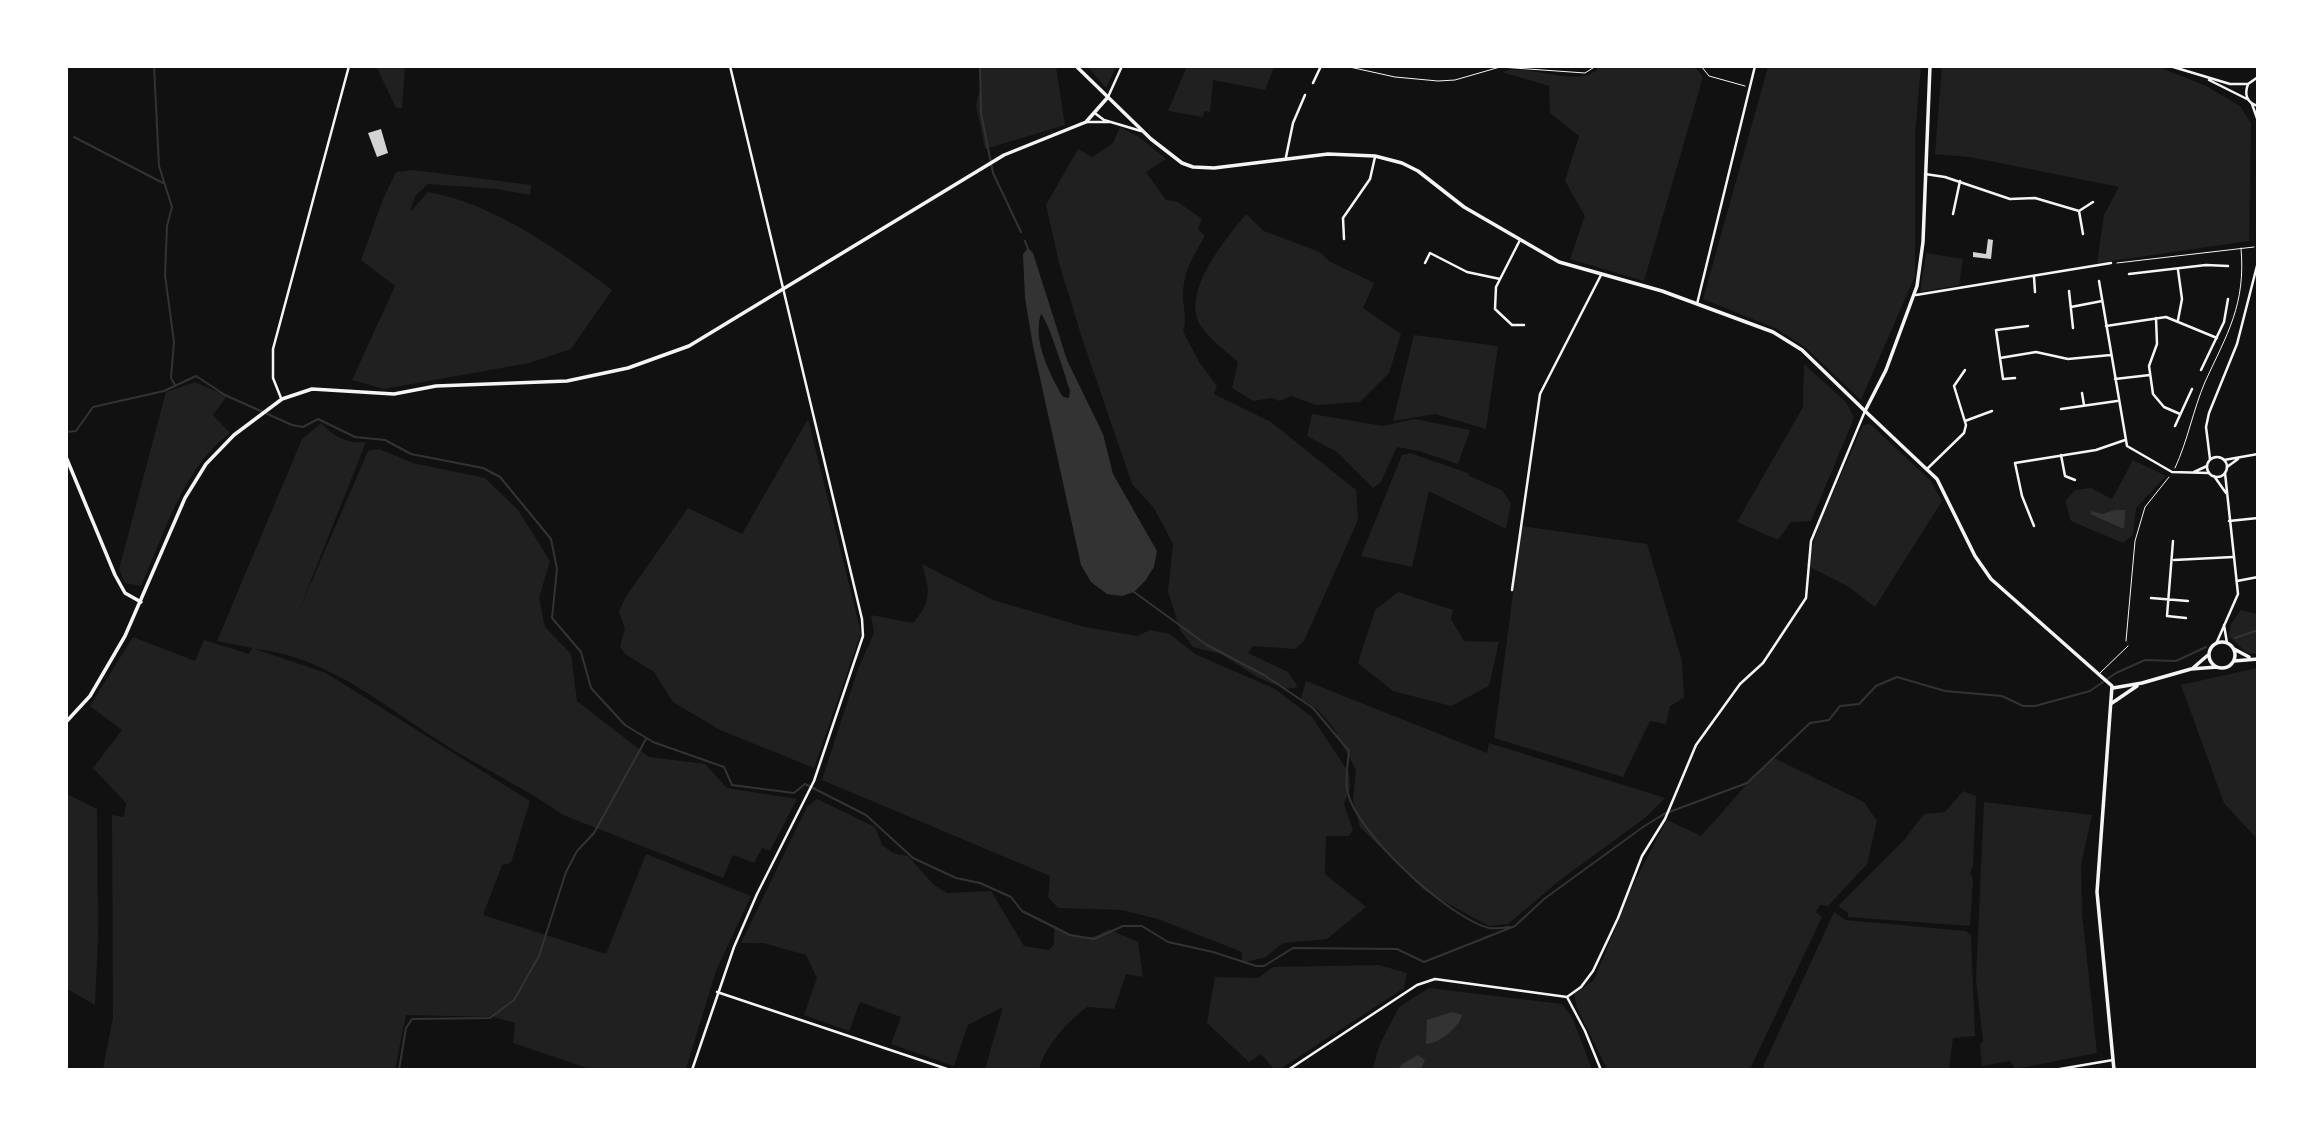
<!DOCTYPE html>
<style>
body{margin:0}
#map{position:relative;width:2324px;height:1136px;overflow:hidden;background:#111;font-family:Mulish,sans-serif}
canvas{display:block}
.frame{position:absolute;inset:0;border:68px solid #fff;pointer-events:none}
</style>
<div id="map">
<canvas width="2324" height="1136"></canvas>
<div class="frame"></div>
</div>
<script>
const ctx = document.querySelector('canvas').getContext('2d');
ctx.lineJoin = 'round';
function paint(path, color) { ctx.fillStyle = color; ctx.fill(path, 'evenodd'); }
function trace(path, color, width, dash) { ctx.strokeStyle = color; ctx.lineWidth = width; ctx.lineCap = dash ? 'butt' : 'round'; ctx.setLineDash(dash || []); ctx.stroke(path); }
paint(new Path2D(`
 M1187,66h87v1l-9,23 -52,-10 -3,32 -6,-1 -1,6 -35,-6z
 M1694,66l9,11 -59,204 -74,-22 15,-43 -20,-35 14,-45 -29,-23 -1,-27 -47,-14c26,-10 80,19 97,-5z
 M355,67h50l-3,41h-6l-19,-40z
 M980,67h76l9,58 -80,24 -9,-44 5,-20z
 M1088,67h28l-10,21z
 M1768,67h153l-6,66v143l-54,124 -56,-53 -28,-18 -74,-30z
 M1942,67h217l47,19 34,20 11,17 -2,118 -152,22 7,-48 15,-28 -149,-30 -35,-3z
 M1120,127l19,10 27,22 -20,13 20,28 12,2 24,17 -4,10 7,7c-11,18 -21,35 -22,56 -1,14 5,25 0,39l16,31 18,24 -3,8 57,28 85,68 2,30 -54,121 -9,8 -42,-3 -5,7 40,19 10,15 -12,2 -27,-11 -38,-24 -28,-7 -13,-17 -12,-39 5,-47 -19,-36 -22,-24 -49,-143 -24,-78 -13,-58 32,-56 14,8 21,-14z
 M413,170l118,15 -1,10 -33,-6 -69,-5 -13,12 -5,16 18,-20c65,11 132,59 184,98l-41,59 -42,14 -145,26 -32,-9 43,-94 -34,-26 22,-61 13,-27z
 M1246,214l18,17 56,21 9,9 45,22 -11,25 38,26 -12,39 -29,29 -44,3 -25,-9 -11,5 -9,-3 -18,3 -21,-13 6,-26c-11,-10 -26,-21 -35,-33 -26,-34 23,-90 43,-115z
 M1926,253l37,6 -4,26 -39,7z
 M1414,335l84,11 -12,83 -51,-15 -42,7z
 M1804,364l42,38 8,16 -43,103 -20,1 -13,18 -41,-18 66,-115z
 M195,382l32,14 -14,19 17,18c-48,36 -65,100 -89,153l-16,-3 -6,-14 47,-177z
 M1312,414l71,12 32,-7 55,11 -12,34 -39,-13 -22,-4 -16,35 -8,6 -36,-36 -30,-16z
 M808,419l53,214 -47,135 -94,-38 -47,-28 -19,-30 -29,-18 -5,-8 5,-17 -6,-18 6,-13 63,-90 54,26z
 M321,423c11,13 27,21 45,19l-68,171 70,-162 11,-2 34,14 72,15 33,32 32,51 -11,37 6,29 26,27 6,47 72,56 56,7 22,24 70,11 -27,52 -8,-3 -8,15 -21,-8 -10,23 -160,-63c-32,-23 -67,-40 -101,-60 -67,-39 -128,-98 -207,-106l71,24 204,128 -19,62 -9,2 -19,50 123,39 40,-100 105,42 -35,75 -30,98h-96l-77,-26 2,-20 -21,-6 -88,-2 -11,54h-292l10,-52 -1,-202 12,2 2,-14 -33,-35 29,-38 -32,-24 43,-69 62,24 9,-21 45,14 3,-6 -35,-7 85,-202z
 M1870,424l60,56 12,21 -67,106 -26,-20 -43,-22 14,-42 43,-98z
 M1410,453l58,20 1,3 33,14 9,13 -5,26 -77,-38 -17,76 -51,-11 41,-101z
 M2133,460l33,16 -30,32 -3,27 -10,8 -52,-22 -6,-20 10,-11 16,-2 21,11z
 M1522,526l125,18 35,117 2,37 -14,8 -4,18 -16,-3 -27,56 -129,-39z
 M922,564l71,36 92,27 53,9 12,-6 20,4 25,20 80,35 37,28 37,56 1,15 -6,16 9,26 -4,6h-23l-1,38 41,33 -39,32 -44,4 -17,14 -24,6v-11l-84,-33 -36,-9 -64,-2 -10,-11 2,-21 -228,-96 36,-111 16,-36 -3,-18 42,8c19,-22 17,-32 9,-59z
 M1398,592l55,18 -2,9 13,22 35,1 -10,44 -38,20 -58,-15 -35,-28 17,-53z
 M2241,610l16,4v40l-10,-1 -18,-17 2,-12z
 M2257,668h1l-1,171 -33,-36 -43,-118z
 M1306,681l181,72 2,-10 176,55 -20,20 -85,62 -52,44 -19,2 -64,-35 -65,-64 -7,-27 3,-30 -23,-43 -17,-19 -15,-9z
 M1774,758l90,44 13,19 -10,43 -39,42 -8,-1 -4,7 6,5 -72,152h-143l-30,-61 -3,-14 20,-14 41,-99 32,-61 34,16 54,-61z
 M1963,791l13,5 -3,70 -3,7 3,6 -3,47 -122,-9v-4l-10,-7 66,-66 20,-26 21,-2z
 M67,794l30,15 1,130 -3,66 -28,-16z
 M817,799l58,28 7,18 11,8 15,3 26,29 13,8 44,-2 33,55 25,4 5,-6v-18c21,11 33,18 54,3l30,13 5,35 -17,-3 -12,35 -27,-2c-20,15 -41,38 -48,62h-54l18,-62 -35,18 -14,41 -63,-22 10,-27 -41,-15 -11,29 -45,-16 13,-37 -11,-23 -43,-12h-22l66,-136z
 M1984,802l108,13 -11,50 1,47 15,141 -82,16 -5,-8 -28,5 -2,-21 3,-4 -7,-62z
 M1834,912l12,8 120,11 5,4 4,101 -22,2 -4,31h-187z
 M1379,965l28,8 -3,15 -124,81h-6l-13,-15 -12,8 -42,-39 8,-46 43,1 15,-11z
 M1429,988l133,16 10,13 20,52 -220,1 8,-26 19,-37z`), '#202020');
paint(new Path2D(`
 M1028,248l5,5 34,107 36,74 10,40 44,77 -3,16 -9,14 -11,11 -12,4 -15,-2 -16,-12 -10,-17 -48,-219 -8,-48 -2,-44zM1041,314c8,9 24,61 29,77l-1,7 -6,-1c-13,-22 -31,-57 -22,-83z
 M2115,510h10l-1,19 -34,-15 2,-3 10,3z
 M1452,1012l10,3c-2,12 -24,29 -36,29l1,-24z
 M1418,1055l7,5 -4,9h-23l4,-5z`), '#333');
trace(new Path2D(`
 M154,66l5,100 13,41 -5,19 -2,49 9,67 -3,36 4,7
 M980,66l1,47 12,60 28,59
 M74,137l89,46
 M1025,241l3,8
 M66,432l10,-1 17,-24 71,-16 32,-15 29,19 67,30 11,2 15,-8 37,18 30,3 26,14 72,14 17,9 51,62 6,30 -5,49 29,34 10,36 34,37 28,17 71,25 8,18 62,8 11,-9 61,31 47,43 43,20 24,5 31,14 11,14 48,24 24,4 29,-13h19l26,16 45,10 43,14h8l29,-18 104,1 27,13 91,-36 29,-27 99,-72 21,-13 83,-31 63,-60 19,-3 11,-14 19,-2 17,-18 21,-9 48,14 57,5 21,10h12l55,-15 26,-18 29,-13 31,1 30,-14
 M1134,592l73,53 57,30 49,33 36,43c-1,12 -4,26 -2,38 6,42 102,129 142,139 7,1 14,0 21,-1
 M2235,638l23,-8
 M399,1070l7,-42 6,-9 78,-1 24,-18 25,-44 27,-84 11,-21 17,-18 52,-94`), '#333', 2);
paint(new Path2D(`
 M381,129l7,24 -11,4 -9,-24z
 M1988,239l5,1 -2,19 -18,-2v-5l13,2z`), '#d3d3d3');
trace(new Path2D(`
 M1345,66l50,11 43,4 17,-1 45,-13 85,6 11,-7
 M1701,66l8,10 36,10
 M2117,263l137,-16
 M2175,468c13,-28 18,-58 30,-86 22,-48 41,-77 36,-134
 M2126,641l9,-100 10,-34 24,-30`), '#f5f5f5', 1);
trace(new Path2D(`
 M2100,673l28,-27`), '#f5f5f5', 1);
trace(new Path2D(`
 M1096,114l8,6 37,11
 M1087,122h22
 M1925,174l20,3 65,22 25,-1 44,13 4,23
 M2079,211l14,-9
 M1953,214l7,-33
 M1344,239l-1,-21 27,-39 5,-22
 M1520,240l-24,47 -1,22 17,16h12
 M1425,263l5,-10 37,19 33,7
 M2178,270l4,29 -4,21
 M2129,274l77,-9 22,1
 M2034,277l1,15
 M2099,281l28,165 45,26 37,1
 M2069,291l4,37
 M1916,295l195,-32
 M1697,304l58,-238
 M2071,307l31,-6
 M2156,318l1,26 -8,22 4,28 11,13 16,7
 M2106,326l60,-9 51,21
 M2000,358l36,-6 32,7 43,-4
 M2201,370l23,-48 4,-23
 M2015,378l-12,1 -7,-49 32,-4
 M2115,379l35,-4
 M2082,393l2,12
 M281,398l-8,-20v-29l76,-283
 M2061,409l56,-8
 M1965,421l27,-10
 M2175,426l17,-37
 M2061,455l4,21 10,4
 M2224,460l34,-6
 M2227,467l11,-8
 M1927,469l37,-36 2,-8 -12,-39 11,-16
 M2194,472l13,-6
 M2229,521l29,-3
 M2034,526l-12,-30 -7,-33 81,-13 29,-10
 M2173,541l-6,75 19,2
 M2174,560l59,-3
 M2237,581l21,-4
 M1512,590l28,-196 61,-119
 M2151,598l37,3`), '#f5f5f5', 2.5);
trace(new Path2D(`
 M2170,66l60,18h18
 M2258,77l-10,7c-4,11 -1,19 10,22
 M2209,80l38,19
 M1313,83l8,-17
 M1108,97l14,-31
 M2252,104l6,17
 M1286,157l7,-34 12,-28
 M2207 467a10 10 0 1 1 20 0a10 10 0 1 1-20 0Z
 M2210,459l-4,-32 3,-14 28,-69 21,-82
 M2214,476l12,17
 M2224,625l3,18
 M2216,644l22,-50 -13,-121
 M717,992l233,78
 M1567,997l14,-10 12,-16 25,-53 24,-62 23,-37 31,-74 44,-61 23,-21 43,-65 5,-57 54,-130
 M1567,997l18,34 16,39
 M692,1070l42,-123 23,-53 57,-113 49,-145 -1,-17 -132,-553
 M1288,1070l129,-85 18,-6 132,18
 M2054,1070l59,-10`), '#f5f5f5', 2.5);
trace(new Path2D(`
 M1076,66l75,73 31,24 11,4 21,1 114,-14 47,2 27,7 16,8 46,36 95,55 103,29 111,41 29,18 63,61
 M66,457l49,118 10,18 16,9
 M2209 655a13 13 0 1 1 26 0a13 13 0 1 1-26 0Z
 M2234,649l15,8
 M2234,661l24,-2
 M2193,668l15,-13
 M2113,688l29,-5 49,-14 26,-2
 M2112,703l25,-17
 M66,722l24,-26 35,-60 60,-138 21,-34 28,-29 48,-36 30,-10 82,5 42,-8 131,-5 61,-13 61,-22 315,-191 82,-33 22,-25`), '#f5f5f5', 3.5);
trace(new Path2D(`
 M1930,66l-7,176 -6,44 -31,84 -21,41 72,68 38,77 16,23 121,107 -15,206 17,178`), '#f5f5f5', 3.5);
</script>
